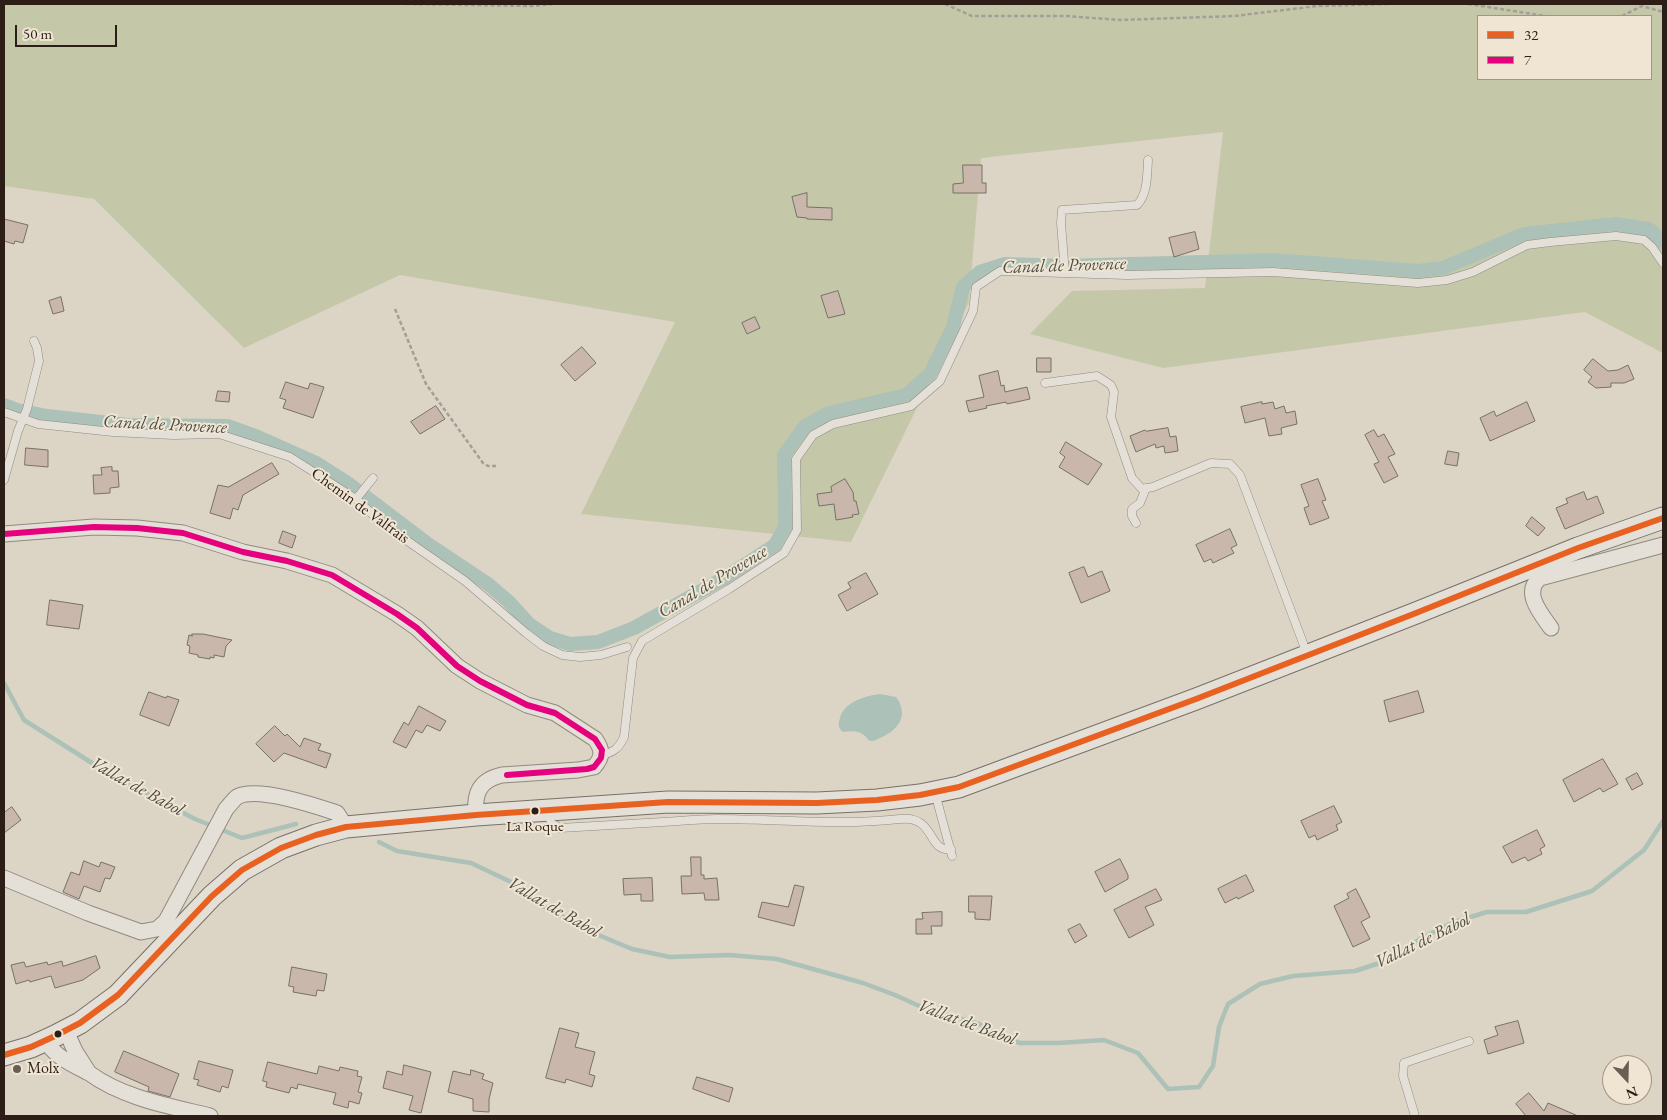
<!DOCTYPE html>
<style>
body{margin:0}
#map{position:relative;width:1667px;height:1120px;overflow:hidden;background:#dcd4c4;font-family:"EB Garamond",serif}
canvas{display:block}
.frame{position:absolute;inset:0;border:5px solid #2c1d16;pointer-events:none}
.legend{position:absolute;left:1477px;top:15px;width:175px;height:65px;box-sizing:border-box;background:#efe5d2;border:1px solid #a19587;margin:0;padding:6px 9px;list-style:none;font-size:15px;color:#2c1d16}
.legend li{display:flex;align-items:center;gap:10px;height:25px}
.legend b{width:25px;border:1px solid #a19587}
.north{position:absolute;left:1602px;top:1055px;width:50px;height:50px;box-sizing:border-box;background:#efe5d2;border:1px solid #a19587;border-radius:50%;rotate:159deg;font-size:14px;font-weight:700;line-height:20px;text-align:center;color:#2c1d16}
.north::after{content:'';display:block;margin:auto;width:18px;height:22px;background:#6a5d53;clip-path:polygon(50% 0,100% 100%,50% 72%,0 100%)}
.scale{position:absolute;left:15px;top:25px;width:102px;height:22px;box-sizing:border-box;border:2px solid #2c1d16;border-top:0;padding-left:6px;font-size:15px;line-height:18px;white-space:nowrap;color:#2c1d16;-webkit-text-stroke:4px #efe5d2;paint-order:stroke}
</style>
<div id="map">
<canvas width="1667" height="1120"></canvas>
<div class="frame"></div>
<ul class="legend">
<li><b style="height:6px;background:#e86121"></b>32</li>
<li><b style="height:6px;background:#e5007d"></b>7</li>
</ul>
<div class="north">N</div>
<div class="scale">50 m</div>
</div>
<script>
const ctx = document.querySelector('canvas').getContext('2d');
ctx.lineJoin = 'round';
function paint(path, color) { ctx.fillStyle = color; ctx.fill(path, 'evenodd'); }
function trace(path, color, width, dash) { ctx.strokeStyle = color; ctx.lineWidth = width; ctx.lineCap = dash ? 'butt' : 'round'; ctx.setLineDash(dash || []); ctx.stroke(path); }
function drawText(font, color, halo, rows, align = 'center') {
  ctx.font = font + ' "EB Garamond",serif'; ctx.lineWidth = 4; ctx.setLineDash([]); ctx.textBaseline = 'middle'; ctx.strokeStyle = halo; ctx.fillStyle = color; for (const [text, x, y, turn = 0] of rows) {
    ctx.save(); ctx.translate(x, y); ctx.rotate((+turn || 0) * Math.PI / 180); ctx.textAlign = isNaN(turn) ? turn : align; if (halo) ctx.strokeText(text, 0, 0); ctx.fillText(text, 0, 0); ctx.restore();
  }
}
paint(new Path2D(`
 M4,4h1659v349l-78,-41 -422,56 -133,-34 42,-43 133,-3 18,-156 -242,26 -12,144 -118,240 -270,-28 94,-192 -275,-47 -156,73 -150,-149 -90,-13zM1478,16h173v63h-173z`), '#c5c8a8');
paint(new Path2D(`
 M880,694l16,3c13,18 3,32 -14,40 -4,2 -7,4 -11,4 -4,-1 -3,-3 -6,-5 -6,-6 -14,-5 -22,-4 -5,-4 -5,-7 -3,-14 4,-16 25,-22 40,-24z`), '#acc1b7');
trace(new Path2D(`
 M4,683l20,37 87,55 84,44 47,19 54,-14
 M379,842l18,9 74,12 40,19 30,23 50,27 41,17 38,8 59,-2 48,4 86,24 32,12 31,14 53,15 20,12 21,7h39l45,-3 34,13 30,36 31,-2 14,-21 6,-39 9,-23 32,-20 33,-8 62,-5 37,-12 28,-20 34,-17 33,-10h39l66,-21 52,-41 19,-29`), '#acc1b7', 4.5);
trace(new Path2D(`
 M4,405l13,5 30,6 81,9 100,1 25,9 63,28 33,21 79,60 60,40 21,18 20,22 21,14 20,6 28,-2 36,-14 89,-49 52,-34 10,-18 -1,-72 21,-29 24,-13 77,-18 24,-21 23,-47 10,-40 17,-15 25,-8 60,2 208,-6 145,11 25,-3 81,-34 92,-10 33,5 14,13`), '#acc1b7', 14);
const building = new Path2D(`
 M963,165h19v18h4v10h-33v-9l10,-1z
 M807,193v14l25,1v12l-25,-1v-1l-10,-1 -5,-20z
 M4,219l24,6 -5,18 -8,-2 -1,3 -10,-3z
 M1195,232l4,17 -25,8 -5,-19z
 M838,291l7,23 -17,4 -7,-22z
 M61,297l3,14 -11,3 -4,-13z
 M755,317l5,11 -13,6 -5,-11z
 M582,347l14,16 -21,18 -14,-16z
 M1037,358h14v14h-14z
 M1593,359l15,12 10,-1 10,-5 6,14 -10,4h-13v4l-15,1 -8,-6 4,-5 -8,-7z
 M998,371l3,15 3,-1 1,7 22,-5 3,12 -23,5 -1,-2 -20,4 1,2 -18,4 -3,-11 18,-4 -5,-21z
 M286,382l22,7 2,-6 14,4 -11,31 -30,-10 3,-8 -6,-2z
 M218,391l12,1 -1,10 -13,-1z
 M1262,402v2l11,-2 2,7 9,-3 2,7 9,-2 2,13 -16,4 1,6 -13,2 -4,-18 -20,5 -4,-16z
 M1527,402l8,19 -45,20 -10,-23 14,-7 2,5z
 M436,406l9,13 -25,15 -9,-12z
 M1168,428l2,9 6,-1 2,15 -13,2 -1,-7 -8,2 -1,-4 -19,8 -6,-16 15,-6 1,1z
 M1374,430l4,7 6,-3 11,20 -7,3 10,19 -14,7 -10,-19 5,-2 -14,-27z
 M1066,442l36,22 -14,21 -29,-18 6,-10 -5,-4z
 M26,448l22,2v17l-23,-2z
 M1448,451l11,2 -2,13 -12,-2z
 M272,463l7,11 -36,21 -5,15 -5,-2 -3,11 -20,-6 8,-28 10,2z
 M112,467v4h6l1,16 -9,1v5l-16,1 -1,-19h9l-1,-7z
 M845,479l8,13 1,9h2l3,13 -7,1 1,2 -5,1 -12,2 -2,-16 -15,2 -2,-12 15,-2 -1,-5z
 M1318,479l8,21 -4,1 7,17 -19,7 -6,-17 5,-2 -8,-21z
 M1584,492l3,8 10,-4 7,17 -39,16 -9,-21 12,-5 -2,-4z
 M1532,517l13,11 -7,8 -12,-10z
 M1230,529l7,16 -6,3 3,5 -21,10 -2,-4 -7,3 -8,-17z
 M283,531l13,5 -4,12 -13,-5z
 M1084,567l4,10 14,-6 8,20 -29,12 -12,-30z
 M866,573l12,21 -31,17 -9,-16 13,-7 -3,-5z
 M50,600l33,5 -4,24 -32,-4z
 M192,634h11l29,6 -6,6 -2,11 -10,-2v3l-4,-1v2l-12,-2v-2l-9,-2 1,-7 -3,-1 2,-10 3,1z
 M1418,691l6,21 -35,10 -5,-21z
 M149,692l17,6 1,-2 12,4 -10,26 -29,-11z
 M419,706l27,15 -6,10 -13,-6 -5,8 -6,-3 -10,18 -13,-6 11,-20 4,3z
 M275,726l10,10 2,-2 13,13 4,-9 17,6 -3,6 13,4 -5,14 -42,-15 -10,9 -18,-18z
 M1603,759l15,25 -15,8 -3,-4 -26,14 -11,-22z
 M1637,773l6,11 -11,6 -6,-11z
 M1334,806l8,16 -6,3 2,5 -21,10 -2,-5 -6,3 -8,-17z
 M12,807l9,13 -17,13v-20z
 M1537,830l8,16 -5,3 2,5 -14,7 -3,-4 -13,6 -9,-16z
 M691,857h10v18h3v4l13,-1 2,22h-14l-1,-7 -22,1 -1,-18h10z
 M1120,859l8,16v4l-23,13 -10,-20z
 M84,861l15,6 2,-5 14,5 -5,12 -5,-1 -5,14 -16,-6 -5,13 -16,-7 8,-20 8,3z
 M1246,875l8,16 -16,8 -1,-2 -12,6 -7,-14z
 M652,878l1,23h-12v-7l-17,1 -1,-16z
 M795,885l9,2 -10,39 -36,-9 4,-15 26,5z
 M1156,889l6,11 -17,7 9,18 -25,13 -15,-28z
 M1356,889l14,28 -9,5 9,17 -17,8 -19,-41 15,-8 -2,-4z
 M969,896h23l-2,24 -15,-1v-7h-6z
 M942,912v14h-11l1,8h-16v-15h7l-1,-6z
 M1080,924l7,12 -12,7 -7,-13z
 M96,956l4,12 -17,12 -28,8 -4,-12 -21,6 -1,-2 -13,4 -5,-19 13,-3 2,5 21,-5 1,3 14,-4 1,5z
 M292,967l35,7 -3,17 -7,-1 -1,6 -23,-4 1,-5 -5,-1z
 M1518,1021l6,22 -36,11 -4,-14 14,-5 -3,-8z
 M560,1028l19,5 -4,14 20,5 -6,22 6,2 -3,11 -26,-8 -1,4 -19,-5z
 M124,1051l55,23 -9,23 -22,-6 1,-4 -34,-15z
 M199,1061l34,9 -5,18 -6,-2 -2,6 -23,-7 2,-5 -5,-1z
 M268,1062l49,12 2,-8 20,5 1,-4 18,4 -1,5 5,1 -4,15 4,1 -3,11 -10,-3 -1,7 -15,-4 3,-11 -38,-9 -1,5 -6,-2 -2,6 -23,-6 1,-5 -4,-1z
 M404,1065l27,7 -10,41 -12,-3 4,-14 -30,-8 4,-17 15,4z
 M471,1070l13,4 -2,5 11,4 -4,16v13l-16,-1v-12l-25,-7 5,-21 17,4z
 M697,1077l36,11 -4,14 -36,-13z
 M1529,1093l15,18 4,-8 30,13h-52l-10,-12z`);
paint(building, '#c9b7ab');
trace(building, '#777168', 1);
const service = new Path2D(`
 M1065,273l-4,-50 1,-13 75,-5c11,-11 10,-31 11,-45
 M1045,383l52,-7 14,9 3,7 -3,25 21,61 10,11 11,-2 58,-24 19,1 10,11 63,168 3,12
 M4,412l34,12 75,8 60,3 46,-1 71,23 66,42 27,25 82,57 61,52 17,13 19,9 18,2 21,-2 26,-8
 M4,480l14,-49 9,-22 12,-48 -2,-13 -3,-7
 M356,499l17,-21
 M1136,523l-4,-7v-7l8,-6 6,-15
 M602,755c12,-3 17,-7 22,-18l9,-79 9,-17 87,-52 55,-36 13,-23 -1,-71 17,-24 20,-11 78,-18 29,-25 33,-70 3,-24 24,-16 127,4 146,-3 145,11 29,-3 26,-8 54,-27 23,-3 66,-6 28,4 8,7 11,16
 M935,793l17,63
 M548,812l3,11 9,5c35,-2 69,-4 103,-6 18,-1 36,-3 54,-3 61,0 122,7 183,0 36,-4 27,34 51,30
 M1415,1116l-12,-40 1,-13 65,-22`);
const minor = new Path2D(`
 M4,534l90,-7 43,1 46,5 60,19 44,9 45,14 65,39 20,14 40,38 23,15 47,24 28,8 40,26c8,11 8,18 -1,28l-16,3 -76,5c-23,5 -28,19 -26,40
 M1551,628c-10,-14 -29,-36 -11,-50l123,-33
 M4,878l84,35 53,19 16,-3 9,-8 60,-112c3,-3 7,-9 11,-12 20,-11 79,9 100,16l9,14
 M45,1040c10,17 27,24 44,33l-14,-22 -9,-20
 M89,1073c34,25 80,33 121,43`);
const secondary = new Path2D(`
 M4,1055l27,-8 24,-11 25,-13 38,-28 94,-99 30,-26 39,-22 35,-13 30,-8 130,-12 192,-13 149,1 60,-3 43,-5 39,-8 237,-88 220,-86 162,-65 85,-30`);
trace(service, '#908a80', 9);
trace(minor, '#908a80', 17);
trace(secondary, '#777168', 23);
trace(new Path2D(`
 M406,4l126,2 22,-2
 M945,4l27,12h95l53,4 114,-4 83,-10 71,-2
 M1468,4l78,12
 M1622,16l20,-10 21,6
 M395,309l31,75 57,79 5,3h8`), '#a39e97', 2.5, [4, 2.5]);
trace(service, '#e4e0d8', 8);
trace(minor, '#e4e0d8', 15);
trace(secondary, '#e4e0d8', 21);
trace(new Path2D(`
 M4,1055l27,-8 24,-11 25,-13 38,-28 94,-99 30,-26 39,-22 35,-13 30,-8 130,-12 192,-13 149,1 60,-3 43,-5 39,-8 237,-88 220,-86 162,-65 85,-30`), '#e86121', 6);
trace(new Path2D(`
 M4,534l90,-7 43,1 46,5 60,19 44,9 45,14 65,39 20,14 40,38 23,15 47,24 28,8 40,26 7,11 -1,8 -7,9 -7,2 -80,6`), '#e5007d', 6);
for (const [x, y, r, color] of [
 [535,811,4.5,"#2c1d16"],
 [58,1034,4.5,"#2c1d16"],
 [17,1069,5,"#6a5d53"]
]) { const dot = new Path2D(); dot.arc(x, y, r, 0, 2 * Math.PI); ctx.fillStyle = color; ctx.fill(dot); trace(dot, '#efe5d2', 2); }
drawText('15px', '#2c1d16', '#efe5d2', [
 ["La Roque",535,827]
]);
drawText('16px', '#2c1d16', '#efe5d2', [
 ["Chemin de Valfrais",360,506,36]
]);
drawText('16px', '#2c1d16', '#efe5d2', [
 ["Molx",27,1069]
], 'left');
drawText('italic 18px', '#4c4c45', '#efe5d2', [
 ["Canal de Provence",1064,266,-2],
 ["Canal de Provence",165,425,3],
 ["Canal de Provence",713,582,-31],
 ["Vallat de Babol",137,787,29],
 ["Vallat de Babol",554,908,30],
 ["Vallat de Babol",1423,941,-26],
 ["Vallat de Babol",967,1023,20]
]);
</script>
